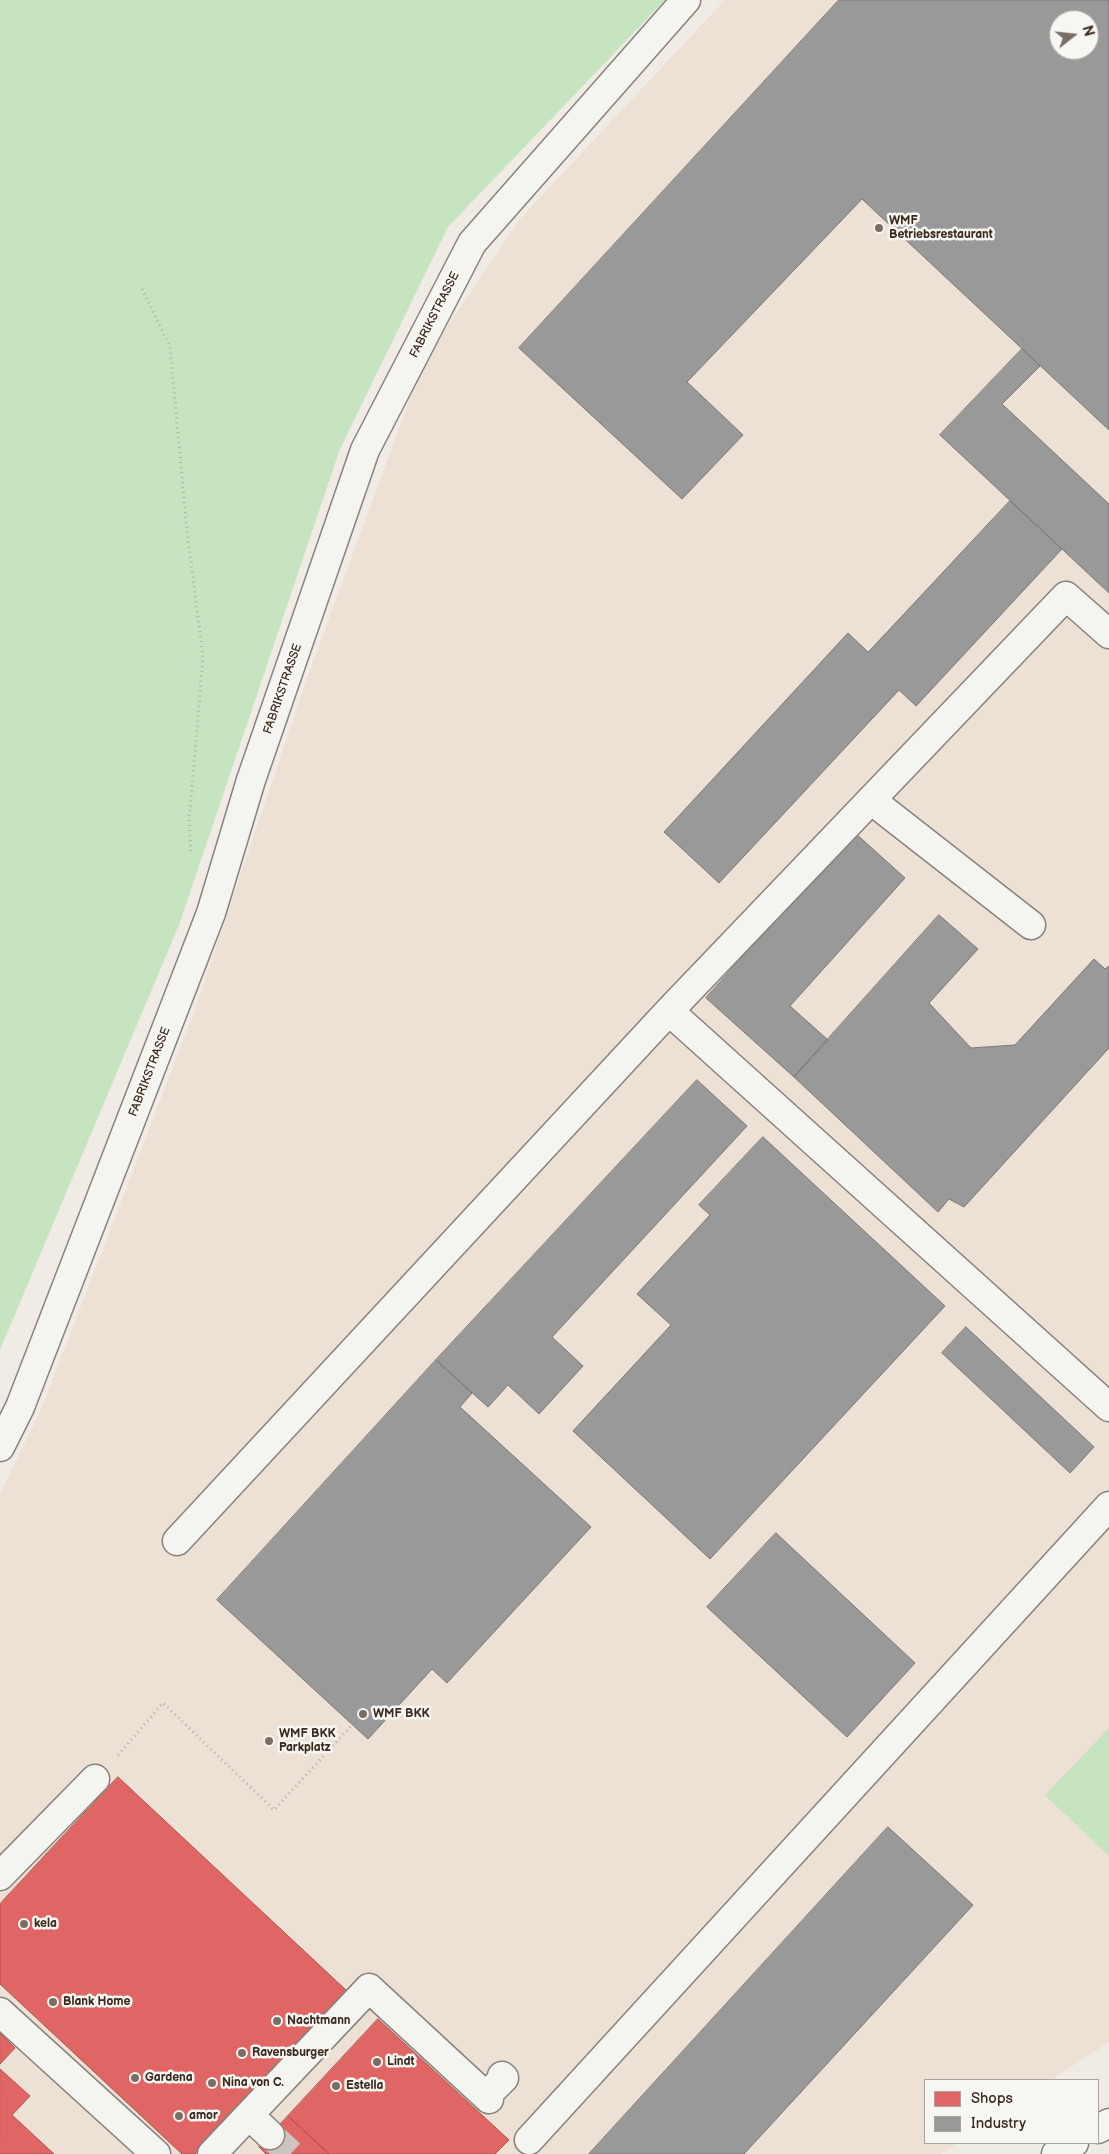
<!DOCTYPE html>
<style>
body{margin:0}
#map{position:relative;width:1109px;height:2154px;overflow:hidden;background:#f0ebe5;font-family:"Balsamiq Sans",sans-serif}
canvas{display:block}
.legend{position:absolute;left:924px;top:2079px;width:175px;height:65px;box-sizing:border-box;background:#f6f6f2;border:1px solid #aba49d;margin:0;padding:6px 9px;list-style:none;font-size:15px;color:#3b2a1e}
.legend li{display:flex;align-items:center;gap:10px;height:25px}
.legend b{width:25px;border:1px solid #aba49d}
.north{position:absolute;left:1049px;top:10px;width:50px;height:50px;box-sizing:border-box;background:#f6f6f2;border:1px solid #aba49d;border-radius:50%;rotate:74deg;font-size:14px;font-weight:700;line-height:20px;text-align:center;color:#3b2a1e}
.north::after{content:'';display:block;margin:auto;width:18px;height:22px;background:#7a6e64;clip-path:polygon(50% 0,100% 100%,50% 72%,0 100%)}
</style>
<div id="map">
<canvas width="1109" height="2154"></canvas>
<ul class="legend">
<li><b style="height:14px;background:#e06666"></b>Shops</li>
<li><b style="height:14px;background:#999"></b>Industry</li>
</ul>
<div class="north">N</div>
</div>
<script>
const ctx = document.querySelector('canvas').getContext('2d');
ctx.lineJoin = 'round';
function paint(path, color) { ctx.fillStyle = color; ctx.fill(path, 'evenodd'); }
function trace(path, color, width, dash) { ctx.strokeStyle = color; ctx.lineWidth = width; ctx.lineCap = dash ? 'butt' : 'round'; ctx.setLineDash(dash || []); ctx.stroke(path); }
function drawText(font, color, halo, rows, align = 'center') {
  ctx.font = font + ' "Balsamiq Sans",sans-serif'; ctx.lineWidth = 5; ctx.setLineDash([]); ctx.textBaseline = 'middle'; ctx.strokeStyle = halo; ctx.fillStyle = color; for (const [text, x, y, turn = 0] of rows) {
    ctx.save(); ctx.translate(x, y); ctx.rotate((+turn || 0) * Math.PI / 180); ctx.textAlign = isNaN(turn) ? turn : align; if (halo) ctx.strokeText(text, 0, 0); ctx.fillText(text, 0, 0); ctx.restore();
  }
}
paint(new Path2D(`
 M725,0h384v2042l-58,38h-126v63h32l-16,11h-941v-660l40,-82 152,-394 118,-348 114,-309 97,-143zM1059,20h30v30h-30z`), '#ede0d4');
paint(new Path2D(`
 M0,0h665l-217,227 -108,222 -161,476 -179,425z
 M1109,1728v128l-64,-61z`), '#c7e4c1');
const shops = new Path2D(`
 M118,1777l229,214 -152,163h-13l-182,-170v-80z
 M378,2019l131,121 -14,14h-166l-41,-38z
 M0,2033l15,15 -15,16z
 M0,2069l30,27 -18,19 42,39h-54z
 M288,2116l41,38h-63l-7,-7z`);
paint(shops, '#e06666');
trace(shops, '#ae5450', 1);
const industry = new Path2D(`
 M839,0h270v430l-247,-231 -175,183 56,53 -61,64 -163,-151zM1059,20h30v30h-30z
 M1022,349l18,17 -38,38 107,100v89l-169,-158z
 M1010,501l52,48 -146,157 -17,-16 -180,193 -55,-51 184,-199 20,19z
 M854,832l51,46 -115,128 38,34 -34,37 -88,-79z
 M939,915l39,34 -49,54 42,45 44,-3 79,-86 11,10 4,-3v82l-145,159 -15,-8 -11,13 -144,-135z
 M697,1080l50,46 -195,211 31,29 -44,48 -31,-29 -20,22 -52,-47z
 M763,1137l182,169 -235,253 -137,-128 98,-106 -34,-31 73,-79 -11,-10z
 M966,1327l128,120 -24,26 -128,-120z
 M436,1360l36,33 -12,14 131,120 -144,156 -15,-14 -64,70 -151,-139z
 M776,1533l139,130 -68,74 -140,-130z
 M888,1827l85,78 -229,249h-155z`);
paint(industry, '#999');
trace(industry, '#7d7874', 1);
trace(new Path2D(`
 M270,2135l21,19`), '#ccc4bd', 28, [28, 14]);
const minor = new Path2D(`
 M871,800l160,125
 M669,1011l440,396
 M0,1447l20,-40 191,-494 40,-133 114,-330 107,-207 214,-243
 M177,1541l492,-530 397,-415 43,38
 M0,1876l95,-97
 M0,2012l156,142
 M489,2099l-2,-4 17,-17 -2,-2
 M249,2115l21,20
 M529,2140l580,-634
 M212,2154l157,-166 120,111`);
const major = new Path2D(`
 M1098,2129l11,-6
 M1056,2154l18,-11`);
trace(minor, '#88827c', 31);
trace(major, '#88827c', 31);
trace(new Path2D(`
 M142,289l28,58 17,184 16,126 -14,165 2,33
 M118,1755l45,-52 111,107 79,-86`), '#b1afac', 3, [1, 4]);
trace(minor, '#f4f4f1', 28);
trace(major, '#f4f4f1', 28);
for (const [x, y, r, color] of [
 [879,228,5,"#7a6e64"],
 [363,1714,5,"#7a6e64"],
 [269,1741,5,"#7a6e64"],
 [24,1924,5,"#7a6e64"],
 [53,2002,5,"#7a6e64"],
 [277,2021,5,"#7a6e64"],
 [242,2053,5,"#7a6e64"],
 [377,2062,5,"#7a6e64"],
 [135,2078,5,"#7a6e64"],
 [212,2083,5,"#7a6e64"],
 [336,2086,5,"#7a6e64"],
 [179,2116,5,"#7a6e64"]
]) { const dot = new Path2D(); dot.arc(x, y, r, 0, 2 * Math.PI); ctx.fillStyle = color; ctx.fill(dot); trace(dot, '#f6f6f2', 2); }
drawText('bold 12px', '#3b2a1e', '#f6f6f2', [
 ["WMF",889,221],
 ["Betriebsrestaurant",889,235],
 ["WMF BKK",373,1714],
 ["WMF BKK",279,1734],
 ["Parkplatz",279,1748],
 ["kela",34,1924],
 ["Blank Home",63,2002],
 ["Nachtmann",287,2021],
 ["Ravensburger",252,2053],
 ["Lindt",387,2062],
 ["Gardena",145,2078],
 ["Nina von C.",222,2083],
 ["Estella",346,2086],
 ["amor",189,2116]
], 'left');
drawText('12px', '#3b2a1e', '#f6f6f2', [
 ["FABRIKSTRASSE",435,315,-63],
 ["FABRIKSTRASSE",283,689,-71],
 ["FABRIKSTRASSE",150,1072,-69]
]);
</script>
